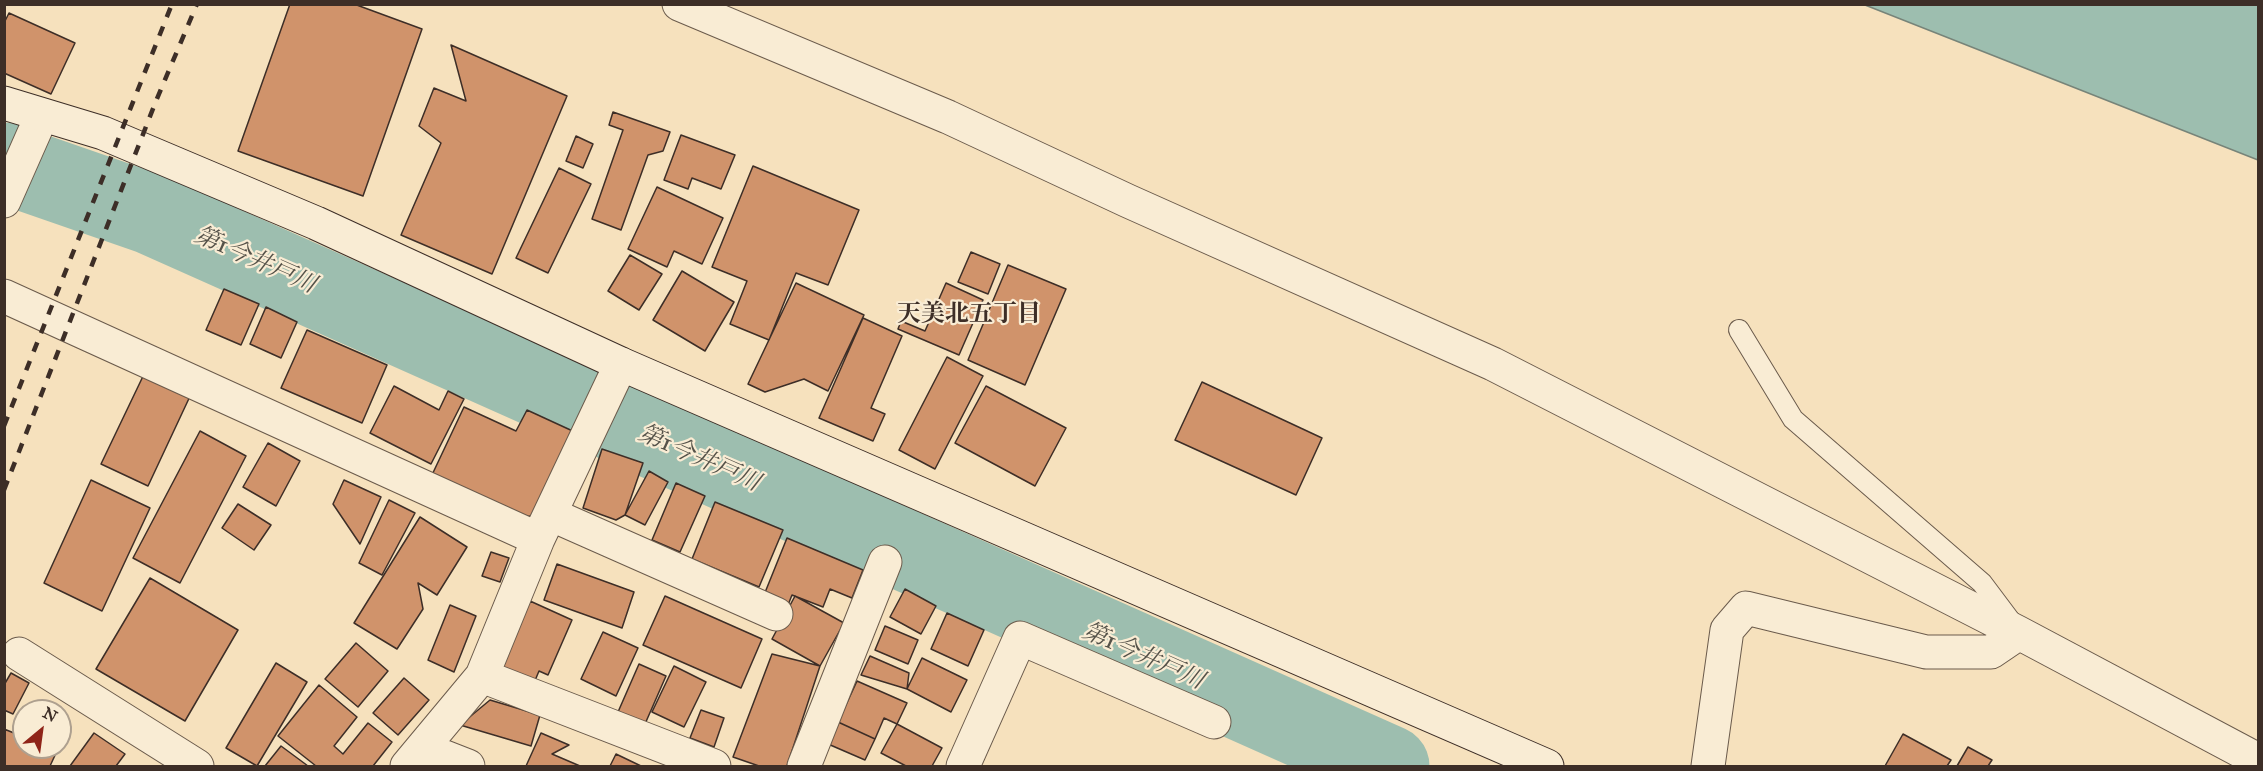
<!DOCTYPE html>
<meta charset="utf-8">
<style>
body{margin:0}
#map{position:relative;width:2263px;height:771px;overflow:hidden;background:#f6e1bd;font-family:"IM FELL Great Primer",serif}
canvas{display:block}
.frame{position:absolute;inset:0;border:6px solid #3d2e27;pointer-events:none}
.north{position:absolute;left:12px;top:699px;width:60px;height:60px;box-sizing:border-box;background:#f9ecd4;border:2px solid #aea08f;border-radius:50%;rotate:29deg;font-size:16px;font-weight:700;line-height:24px;text-align:center;color:#3d2e27}
.north::after{content:'';display:block;margin:auto;width:21px;height:27px;background:#8f2418;clip-path:polygon(50% 0,100% 100%,50% 72%,0 100%)}
</style>
<div id="map">
<canvas width="2263" height="771"></canvas>
<div class="frame"></div>
<div class="north">N</div>
</div>
<script>
const ctx = document.querySelector('canvas').getContext('2d');
ctx.lineJoin = 'round';
function paint(path, color) { ctx.fillStyle = color; ctx.fill(path, 'evenodd'); }
function trace(path, color, width, dash) { ctx.strokeStyle = color; ctx.lineWidth = width; ctx.lineCap = dash ? 'butt' : 'round'; ctx.setLineDash(dash || []); ctx.stroke(path); }
function drawText(font, color, halo, rows, align = 'center') {
  ctx.font = font + ' "IM FELL Great Primer","Noto Serif JP",serif'; ctx.lineWidth = 4.5; ctx.setLineDash([]); ctx.textBaseline = 'middle'; ctx.strokeStyle = halo; ctx.fillStyle = color; for (const [text, x, y, turn = 0] of rows) {
    ctx.save(); ctx.translate(x, y); ctx.rotate((+turn || 0) * Math.PI / 180); ctx.textAlign = isNaN(turn) ? turn : align; if (halo) ctx.strokeText(text, 0, 0); ctx.fillText(text, 0, 0); ctx.restore();
  }
}
const water = new Path2D(`
 M1865,5h393v155z`);
paint(water, '#9dbeaf');
trace(water, '#778479', 1.5);
trace(new Path2D(`
 M4,163l147,51 1238,552`), '#9dbeaf', 81);
const building = new Path2D(`
 M290,4h64l68,25 -59,167 -125,-45z
 M9,13l66,30 -24,51 -47,-21v-50z
 M451,45l116,51 -75,178 -91,-39 40,-92 -22,-17 15,-38 32,13z
 M613,112l57,20 -7,19 -15,4 -27,75 -29,-11 31,-89 -14,-5z
 M681,135l54,20 -14,34 -29,-11 -4,11 -24,-9z
 M576,136l17,8 -10,24 -17,-7z
 M753,166l106,44 -31,75 -32,-12 -27,67 -39,-16 17,-43 -35,-14z
 M559,168l32,16 -43,89 -32,-15z
 M657,187l66,31 -21,46 -28,-13 -7,16 -39,-18z
 M971,252l29,12 -12,30 -30,-12z
 M630,255l32,19 -23,36 -31,-19z
 M1008,265l58,24 -41,96 -57,-25z
 M682,271l52,31 -29,49 -52,-31z
 M796,283l68,32 -36,76 -24,-12 -39,13 -17,-8z
 M946,283l37,17 -24,55 -61,-26 3,-8 24,10z
 M224,289l35,15 -18,41 -35,-15z
 M266,307l31,15 -16,36 -31,-14z
 M863,318l39,18 -31,72 14,6 -12,27 -54,-23z
 M307,330l80,35 -25,58 -81,-35z
 M947,357l36,19 -48,93 -36,-19z
 M146,370l46,22 -44,94 -47,-22z
 M1202,382l120,56 -26,57 -121,-55z
 M394,386l45,24 9,-19 16,8 -33,65 -61,-31z
 M986,386l80,42 -31,58 -80,-43z
 M464,407l52,24 11,-21 50,23 -38,82 -23,3 -85,-41z
 M200,431l46,25 -66,127 -47,-25z
 M268,443l32,18 -24,45 -33,-19z
 M602,449l41,14 -18,52 -9,5 -33,-12z
 M649,471l19,11 -23,43 -20,-10z
 M91,480l59,28 -48,103 -58,-28z
 M344,480l37,17 -21,47 -27,-40z
 M676,483l29,13 -25,56 -28,-12z
 M389,500l26,13 -33,62 -23,-12z
 M715,502l68,28 -24,57 -67,-28z
 M238,504l33,21 -17,25 -32,-22z
 M420,517l47,30 -30,48 -19,-12 5,26 -26,40 -43,-26z
 M787,538l76,32 -11,28 -22,-9 -7,18 -31,-12 -4,10 -24,-10z
 M491,552l18,6 -9,24 -18,-6z
 M557,564l77,28 -12,36 -78,-28z
 M150,578l88,52 -53,91 -89,-52z
 M905,589l31,17 -15,28 -31,-17z
 M665,596l97,43 -21,49 -98,-43z
 M795,596l49,27 -24,43 -48,-27z
 M530,601l42,19 -24,55 -9,-4 -5,12 -34,-15z
 M450,605l26,11 -22,56 -26,-12z
 M947,613l37,17 -16,36 -37,-17z
 M885,626l33,14 -10,24 -33,-14z
 M603,632l35,16 -22,48 -35,-17z
 M356,643l32,28 -30,36 -33,-28z
 M772,654l48,12 -33,100h-28l-26,-9z
 M870,656l39,17 -2,16 -46,-14z
 M922,658l45,22 -16,32 -44,-23z
 M276,663l31,19 -50,84 -31,-18z
 M639,664l27,12 -21,48 -27,-12z
 M674,666l32,16 -22,45 -32,-15z
 M11,673l18,10 -16,31 -9,-4v-25z
 M404,678l25,22 -31,35 -25,-22z
 M857,681l50,22 -10,21 -13,-6 -9,21 -37,-17z
 M319,685l38,32 -23,29 9,8 25,-31 24,19 -19,24h-57l-38,-30z
 M490,700l50,15 -9,31 -71,-21z
 M701,710l23,8 -10,29 -24,-9z
 M838,722l37,17 -10,21 -37,-16z
 M897,724l45,24 -10,18h-26l-25,-13z
 M4,729l20,8v10h22l11,4 -7,15h-46z
 M94,733l31,21 -9,12h-46z
 M541,733l28,12 -17,9 28,12h-54z
 M1903,734l48,26 -4,6h-62z
 M281,746l27,20h-43z
 M1968,747l24,13 -4,6h-31z
 M616,754l25,12h-31z`);
paint(building, '#d0936b');
trace(building, '#3d2e27', 1.5);
const lane = new Path2D(`
 M1739,330l54,89 189,164 30,40`);
const street = new Path2D(`
 M679,4l269,113 180,84 365,163 526,269 239,127
 M4,201l38,-86
 M4,296l534,243
 M550,514l226,100
 M19,654l178,112
 M482,676l232,90
 M422,748l46,18
 M407,766l75,-90 56,-137 83,-175
 M804,766l81,-204
 M963,766l57,-128 194,84
 M1708,766l19,-136 19,-22 180,44h65l28,-19`);
const secondary = new Path2D(`
 M4,103l99,30 213,90 305,141 926,402`);
trace(lane, '#6b5b4c', 22);
trace(street, '#6b5b4c', 35);
trace(secondary, '#3d2e27', 35);
trace(lane, '#f9ecd4', 20);
trace(street, '#f9ecd4', 33);
trace(secondary, '#f9ecd4', 33);
trace(new Path2D(`
 M4,426l168,-422
 M4,490l152,-389 41,-97`), '#3d2e27', 4.5, [10, 10]);
drawText('italic 24px', '#555249', '#f9ecd4', [
 ["第1今井戸川",255,261,24],
 ["第1今井戸川",699,459,24],
 ["第1今井戸川",1143,657,24]
]);
drawText('bold 24px', '#3d2e27', '#f9ecd4', [
 ["天美北五丁目",969,315]
]);
</script>
